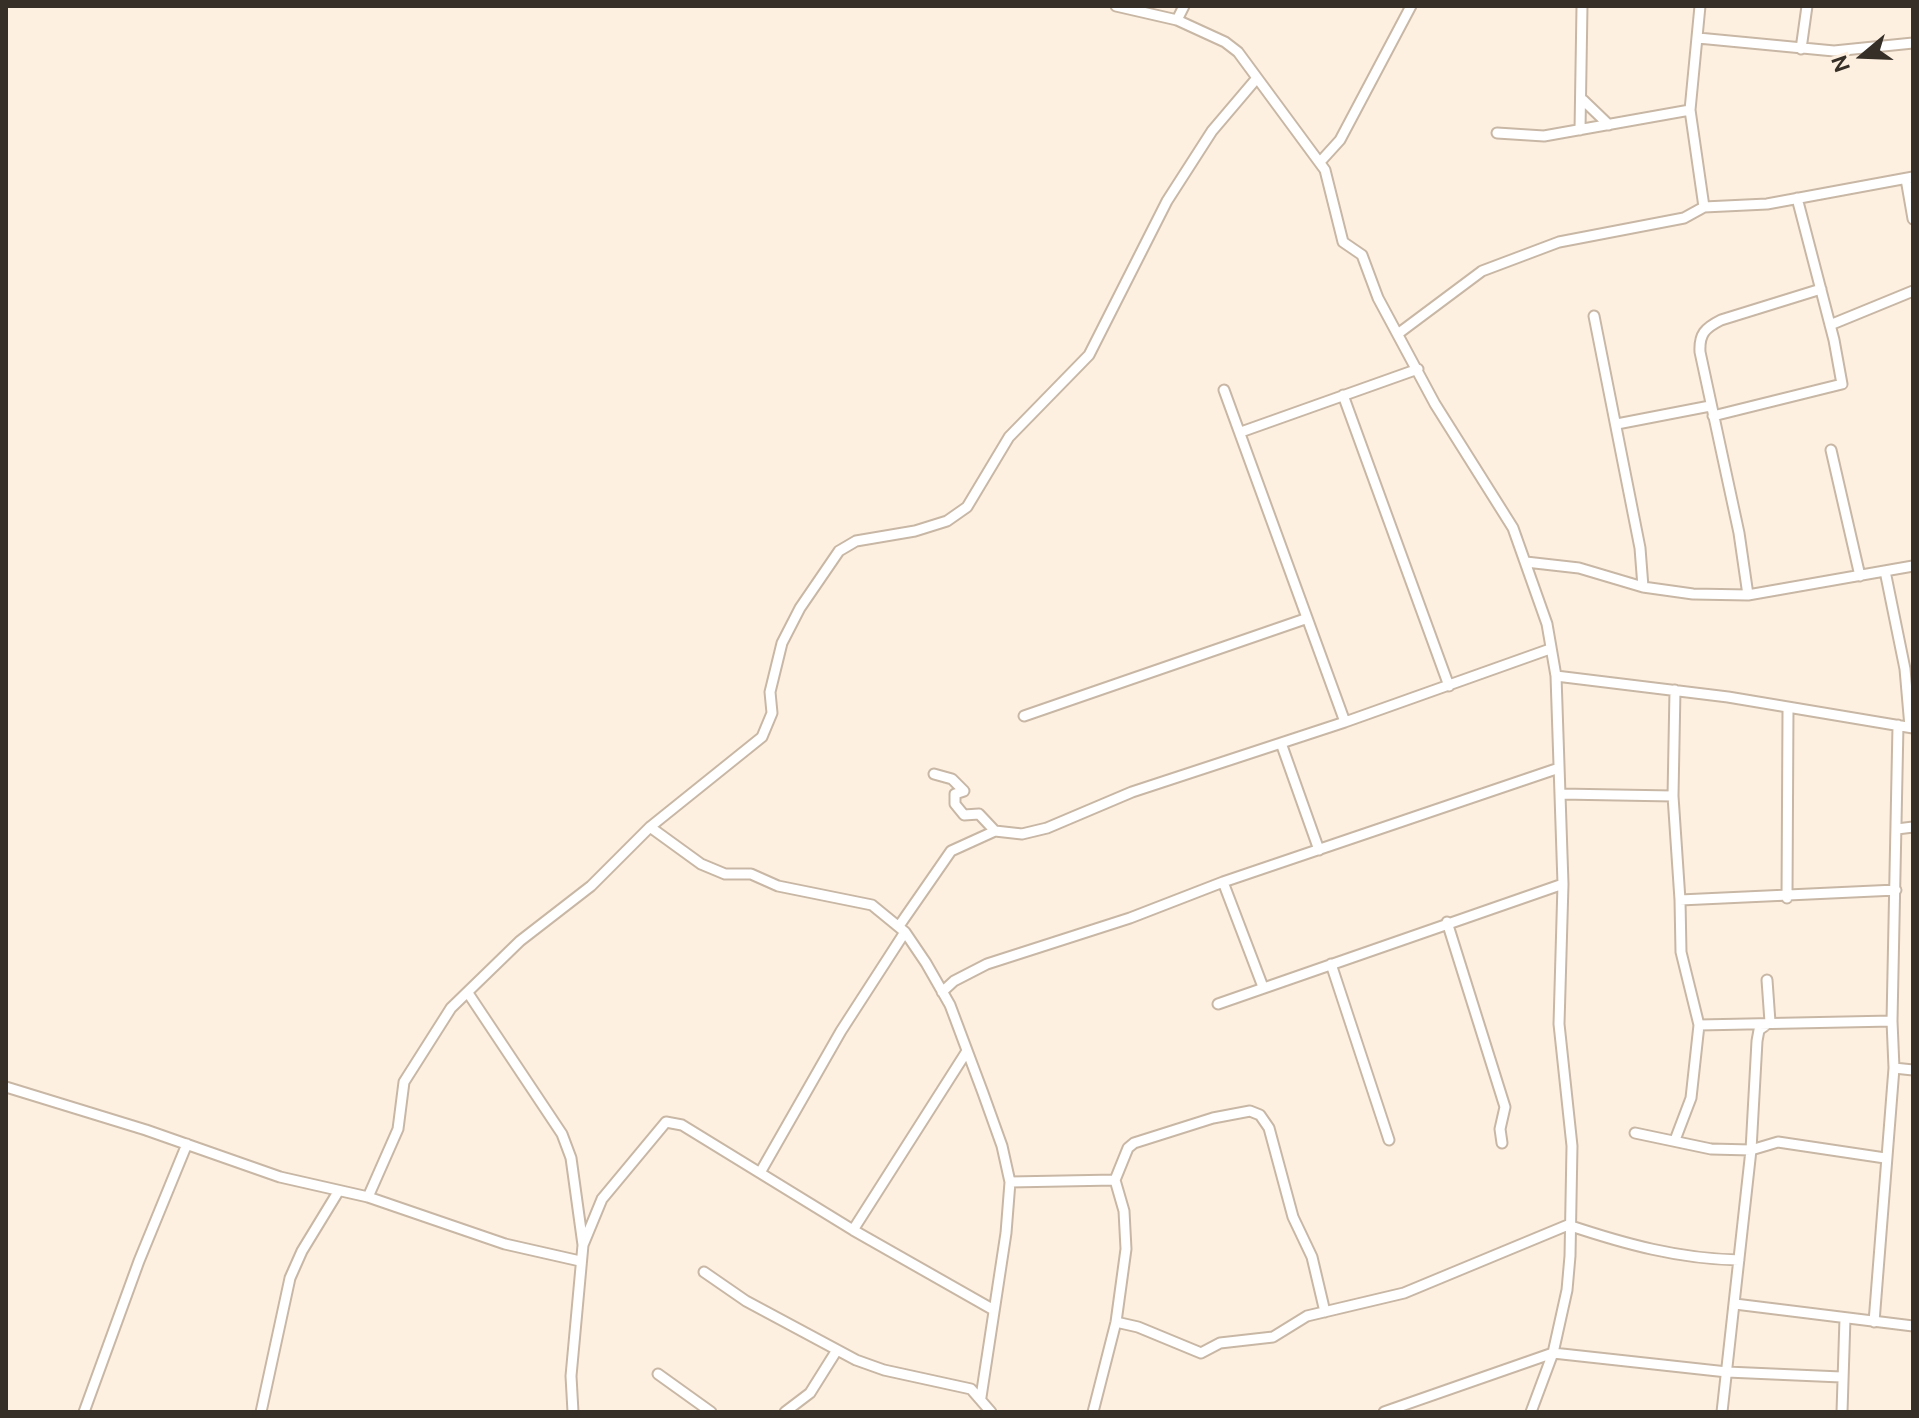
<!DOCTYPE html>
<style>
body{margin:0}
#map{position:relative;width:1919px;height:1418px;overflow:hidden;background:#fef0e0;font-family:Ubuntu,sans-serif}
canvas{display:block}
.frame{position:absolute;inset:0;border:8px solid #362f28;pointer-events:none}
.north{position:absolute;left:1823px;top:16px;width:80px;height:80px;-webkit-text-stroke:6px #fef0e0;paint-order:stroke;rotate:251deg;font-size:22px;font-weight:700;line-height:32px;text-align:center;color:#362f28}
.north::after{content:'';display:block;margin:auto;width:28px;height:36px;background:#362f28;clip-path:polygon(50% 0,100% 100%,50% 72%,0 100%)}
</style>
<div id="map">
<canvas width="1919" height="1418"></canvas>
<div class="frame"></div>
<div class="north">N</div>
</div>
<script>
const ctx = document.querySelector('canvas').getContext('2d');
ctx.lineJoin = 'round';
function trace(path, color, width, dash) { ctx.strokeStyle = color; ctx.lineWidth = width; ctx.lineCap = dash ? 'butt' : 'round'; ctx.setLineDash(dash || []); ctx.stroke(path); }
const street = new Path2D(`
 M1116,6l61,14 48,22 13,10 87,118 18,72 19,13 16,43 57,106 78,124 34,96 9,52 7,208 -4,140 13,122 -2,110 -3,34 -14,63 -22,59
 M1700,6l-10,104 14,97
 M1177,20l7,-14
 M1698,38l136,13 79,-8
 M1801,49l6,-43
 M1583,100l26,25
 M1580,130l2,-124
 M1497,133l47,3 146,-26
 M1320,162l20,-22 71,-134
 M1906,179l7,40
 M1594,316l46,232 3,39
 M1830,325l83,-34
 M1399,333l83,-62 77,-29 125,-24 20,-11 63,-3 146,-27
 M1224,390l121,332
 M1343,395l106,291
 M1713,416l129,-32 -8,-44 -37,-142
 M1617,424l93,-18
 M1241,432l177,-63
 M1831,450l29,126
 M1526,562l53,6 64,19 50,7 55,1 165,-29
 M1885,571l20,98 5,58
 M1748,595l-9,-62 -39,-181c-1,-18 5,-24 21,-32l100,-31
 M1556,676l172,21 185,31
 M1675,690l-2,106 7,104 216,-10
 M1024,716l281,-97
 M1281,743l38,107
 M934,774l18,5 12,12 -9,3v10l9,11 15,-1 16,17 27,3 25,-6 85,-36 213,-70 205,-73
 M1561,794l112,2
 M650,827l51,37 24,10h26l27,12 94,19 33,27 21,31 24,42 33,88 19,53 8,36 -4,51 -25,164
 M1897,829l16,-2
 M1223,882l40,105
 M1787,898l1,-190
 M1680,900l1,52 18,73
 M1447,922l58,185 -5,22 2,14
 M899,926l52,-75 44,-20
 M1331,964l58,176
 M942,992l12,-11 33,-17 143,-46 93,-36 336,-114
 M468,993l94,141 9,24 12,87
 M1218,1004l345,-120
 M1894,1068l19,2
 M6,1087l140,43 134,47 88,20 137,47 75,17
 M1635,1133l76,16 40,1 27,-8 107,16
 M1675,1140l16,-42 8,-73 193,-4
 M761,1171l80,-140 64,-99
 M1010,1182l105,-2
 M368,1197l30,-68 6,-47 47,-74 69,-67 71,-55 59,-59 112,-90 10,-24 -2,-21 12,-49 18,-35 39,-57 17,-10 59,-10 32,-10 20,-14 42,-70 80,-82 78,-154 45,-70 45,-53
 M853,1230l114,-179
 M704,1272l42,29 110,59 28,10 87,19 20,23
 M1735,1304l178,22
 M1116,1322l22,5 63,26 19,-10 53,-6 34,-21 97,-23 164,-68c57,19 111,34 171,35
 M1874,1322l20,-254 -2,-47 6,-296
 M658,1374l53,38
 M84,1412l55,-151 48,-117
 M261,1412l29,-134 12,-27 36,-59
 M573,1412l-2,-36 12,-131 19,-46 64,-77 16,3 171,105 139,79
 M785,1412l25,-19 27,-43
 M1093,1412l23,-90 10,-73 -2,-38 -9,-31 13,-32 6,-5 79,-25 37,-7 10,4 9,13 24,89 19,40 13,55
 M1384,1412l169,-59 174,19 114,5
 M1722,1412l29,-262 6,-109 2,-11 11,-8 -3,-42
 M1842,1412l3,-94`);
trace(street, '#c8b7a5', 13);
trace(street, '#fff', 9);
</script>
